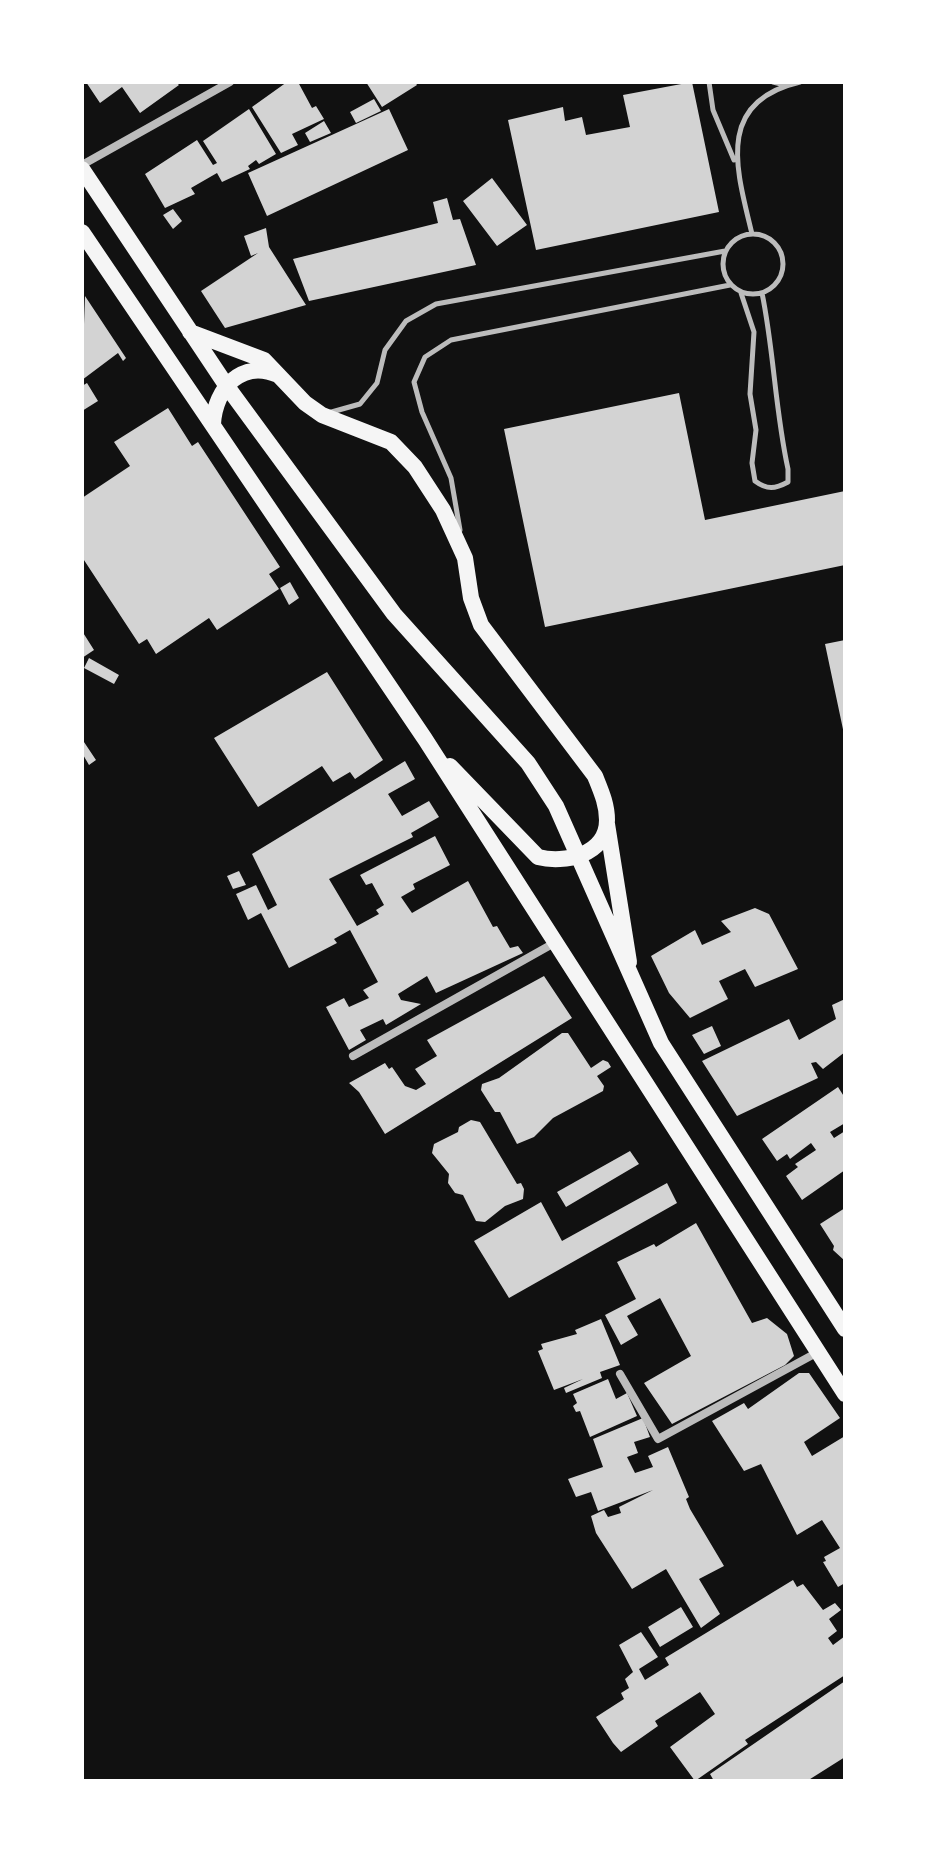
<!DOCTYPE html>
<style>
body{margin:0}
#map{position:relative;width:927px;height:1863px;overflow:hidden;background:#111;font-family:"Public Sans",sans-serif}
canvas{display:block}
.frame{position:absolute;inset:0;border:84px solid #fff;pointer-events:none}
</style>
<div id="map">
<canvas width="927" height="1863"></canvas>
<div class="frame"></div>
</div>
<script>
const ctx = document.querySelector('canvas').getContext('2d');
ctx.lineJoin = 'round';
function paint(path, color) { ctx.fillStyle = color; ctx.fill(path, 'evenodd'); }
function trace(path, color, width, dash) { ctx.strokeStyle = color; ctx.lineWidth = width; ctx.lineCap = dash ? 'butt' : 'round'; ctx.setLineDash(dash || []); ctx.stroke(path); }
paint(new Path2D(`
 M86,82h90l3,3 -39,28 -18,-26 -22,16z
 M287,82h11l14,26 4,-2 8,13 -32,15 6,11 -17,8 -29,-46z
 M366,82h49l2,3 -35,22z
 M692,82l27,130 -183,38 -28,-130 55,-13 2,14 17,-4 4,18 44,-8 -7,-32z
 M374,99l7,12 -25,12 -6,-11z
 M249,109l27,45 -17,10 -3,-4 -8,6 2,3 -28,13 -5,-9 -26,15 4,6 -30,14 -20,-34 52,-34 16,25 4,-2 -14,-22z
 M389,109l19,41 -141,66 -19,-43z
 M324,121l7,12 -21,9 -5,-9z
 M492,178l35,47 -30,21 -34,-45z
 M447,198l6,22 7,-1 16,46 -167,36 -16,-42 145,-36 -5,-21z
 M173,209l9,12 -9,8 -10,-14z
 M266,228l3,19 37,58 -81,23 -24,-37 57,-38 -7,3 -7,-20z
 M85,296l41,62 -3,3 -5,-8 -36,27z
 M87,383l11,18 -16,10v-25z
 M679,393l26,127 140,-29v74l-300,62 -41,-198z
 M168,408l24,38 6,-4 82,125 -11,7 10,15 -62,41 -8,-12 -53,36 -9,-15 -8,5 -57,-87v-59l48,-32 -16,-24z
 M290,582l9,16 -10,7 -9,-17z
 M82,631l12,19 -12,8z
 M845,640v94h-1l-19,-90z
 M89,658l30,17 -5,9 -30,-16z
 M327,672l56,88 -28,19 -5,-7 -17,10 -11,-16 -64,41 -44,-69z
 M82,739l14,21 -7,5 -7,-12z
 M405,761l10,18 -27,15 14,22 27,-15 10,16 -28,16 2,4 -84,42 28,47 22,-12 -3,-4 8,-5 -12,-22 -6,2 -6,-10 75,-39 15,29 -37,19 2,5 -14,8 11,16 56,-32 25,46 4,-1 13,22 8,-2 5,7 -87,40 -9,-17 -29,18 3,6 20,4 -35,21 -3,-6 -23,11 6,10 -17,10 -23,-43 18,-9 5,9 20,-9 -6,-8 15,-8 -28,-52 -16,9 3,4 -48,25 -28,-55 -13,7 -12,-26 20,-9 12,25 9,-5 -25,-51z
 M239,871l7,14 -13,4 -6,-13z
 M755,908l14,6 29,55 -43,18 -10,-18 -26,12 9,18 -38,19 -21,-25 -18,-37 44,-26 7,15 29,-13 -10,-11z
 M544,976l28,42 -187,116 -26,-42 -10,-9 36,-20 4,6 3,-2 13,19 11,4 10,-6 -11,-15 22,-13 -10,-16z
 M845,999v53l-22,17 -7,-7 -5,1 7,15 -81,38 -35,-55 87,-42 10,21 37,-21 -4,-14z
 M712,1026l9,20 -17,8 -12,-19z
 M562,1033h6l23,35 12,-8 5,2 3,5 -14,9 7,10 -1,5 -50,27 -19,19 -17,7 -17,-32h-5l-14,-22 1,-6 17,-6z
 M838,1087l7,11v25l-15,9 4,6 11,-7v39l-43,30 -16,-24 12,-9 -3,-3 21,-14 -5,-7 -21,16 -3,-5 -10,7 -15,-22z
 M471,1120l9,2 37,62 4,-1 3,6 -1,10 -18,7 -20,16 -9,-1 -13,-26 -8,-2 -7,-10 1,-9 -17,-21 2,-9 24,-12 1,-5z
 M630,1151l9,13 -73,43 -9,-15z
 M667,1183l10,20 -168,95 -35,-57 67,-39 21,39z
 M845,1208v53l-12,-11 1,-4 -14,-22z
 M696,1223l56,100 15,-5 20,16 7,22 -9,9 -113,59 -28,-41 47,-27 -31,-58 -33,18 11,19 -17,10 -16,-30 31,-16 -19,-37 37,-18 2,3z
 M601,1319l19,46 -20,7 2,6 -36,15 -2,-5 19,-9 -29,11 -16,-39 5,-2 -2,-5 36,-10 -2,-4z
 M799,1373h10l31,45 -36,24 8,14 33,-20v147l-7,4 -15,-25 3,-1 -2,-4 16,-9 -18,-28 -25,15 -36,-71 -17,7 -32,-50 32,-18 4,6z
 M608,1379l8,20 11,-6 10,23 -47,21 -10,-26 -4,1 -3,-6 4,-3 -4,-9z
 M643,1418l7,19 -16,5 4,11 -11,4 8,16 18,-6 -5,-11 20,-9 21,50 -3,2 4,10 34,57 -25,13 21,35 -19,14 -35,-59 -34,20 -36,-56 -5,-17 13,-6 4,7 13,-4 -2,-6 34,-17 -55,21 -7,-19 -15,5 -8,-18 35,-12 -10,-28z
 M793,1580l4,7 6,-3 20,26 12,-7 6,7 -12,9 8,12 -9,7 5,7 12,-9v39l-100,65 3,4 -53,37 -25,-34 45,-33 -15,-22 -45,29 3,5 -37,26 -8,-9 -17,-26 28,-18 -3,-6 8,-5 -4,-9 8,-7 -14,-27 22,-13 17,25 -19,12 6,11 24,-15 -4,-7z
 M681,1607l12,20 -33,20 -12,-20z
 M845,1681v76l-38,24h-93l-4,-7z`), '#d3d3d3');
trace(new Path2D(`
 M709,82l4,28 21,50
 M773,82l12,3
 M723 264a30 30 0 1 1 60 0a30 30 0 1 1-60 0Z
 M752,234c-15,-63 -38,-132 48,-152
 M741,293l13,39 -4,62 6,36 -4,33 3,18c12,9 20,8 33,1v-13c-13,-59 -14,-118 -26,-176
 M328,413l32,-9 17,-21 8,-33 21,-29 30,-17 289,-53
 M460,530l-9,-52 -29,-66 -8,-30 11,-25 26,-17 279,-55`), '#bcbcbc', 5);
trace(new Path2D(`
 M82,165l148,-83
 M353,1056l203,-114
 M620,1374l38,65 160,-87`), '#bcbcbc', 8);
trace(new Path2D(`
 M82,169l144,216 168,229 134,149 28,43 105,237 184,286
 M82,232l343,507 420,655
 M190,332l74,28 41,43 17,12 69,27 24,25 28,43 22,48 6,40 10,27 114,151c6,15 12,28 12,44 0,35 -43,44 -69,37l-88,-91
 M213,424c2,-36 29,-65 65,-49
 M607,824l22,138`), '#f5f5f5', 16);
</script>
